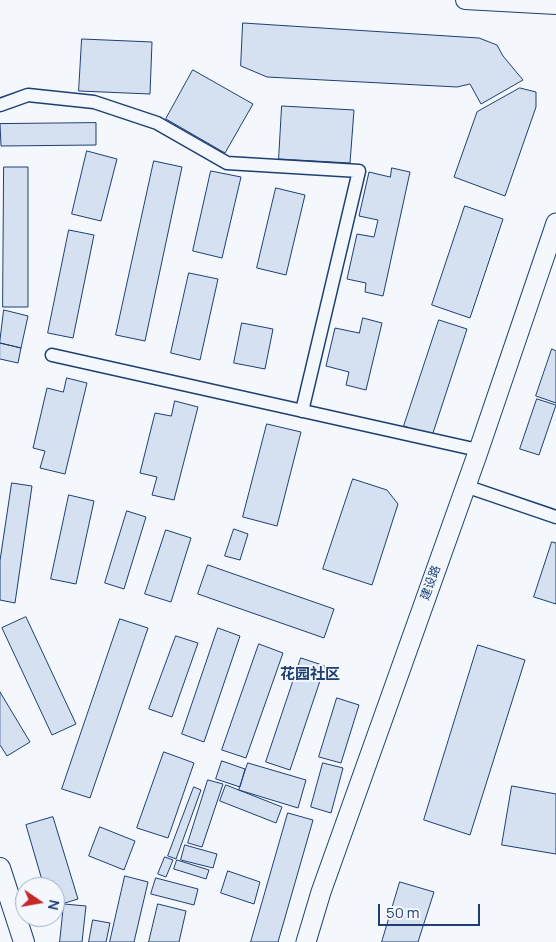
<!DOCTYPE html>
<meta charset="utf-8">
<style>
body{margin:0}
#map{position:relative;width:556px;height:942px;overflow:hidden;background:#f4f7fb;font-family:Manrope,sans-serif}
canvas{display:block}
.north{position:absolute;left:15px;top:877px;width:50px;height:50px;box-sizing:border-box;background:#f4f7fb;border:1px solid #9eadc5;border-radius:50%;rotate:102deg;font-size:14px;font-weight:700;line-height:20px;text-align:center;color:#1d3f73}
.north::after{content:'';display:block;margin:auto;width:18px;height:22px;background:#c62828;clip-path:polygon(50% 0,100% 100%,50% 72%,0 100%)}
.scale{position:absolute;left:378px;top:904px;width:102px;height:22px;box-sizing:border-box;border:2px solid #1d3f73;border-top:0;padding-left:6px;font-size:15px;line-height:18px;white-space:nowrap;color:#1d3f73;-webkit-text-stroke:4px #f4f7fb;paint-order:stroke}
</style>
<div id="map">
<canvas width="556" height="942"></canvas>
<div class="north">N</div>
<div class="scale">50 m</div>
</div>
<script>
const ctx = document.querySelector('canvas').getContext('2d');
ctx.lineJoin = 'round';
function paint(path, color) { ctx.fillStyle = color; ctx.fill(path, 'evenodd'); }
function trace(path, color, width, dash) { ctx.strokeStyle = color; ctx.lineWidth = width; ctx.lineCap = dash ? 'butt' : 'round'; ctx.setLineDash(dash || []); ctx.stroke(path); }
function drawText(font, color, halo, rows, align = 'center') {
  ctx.font = font + ' Manrope,"Noto Sans SC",sans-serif'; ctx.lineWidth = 4; ctx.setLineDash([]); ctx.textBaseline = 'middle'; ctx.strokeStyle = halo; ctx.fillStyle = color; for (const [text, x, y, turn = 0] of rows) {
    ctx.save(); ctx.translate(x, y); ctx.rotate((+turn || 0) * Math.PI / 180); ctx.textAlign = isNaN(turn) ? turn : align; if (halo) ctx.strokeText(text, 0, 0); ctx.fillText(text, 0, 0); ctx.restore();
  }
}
const building = new Path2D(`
 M243,23l236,15 18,7 6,11 20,24 -42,24 -11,-20 -13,3 -190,-10 -26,-11z
 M82,39l70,3 -2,52 -71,-3z
 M193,70l60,34 -28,49 -59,-34z
 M520,88l16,4v15l-31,89 -51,-19 23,-65z
 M282,106l72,4 -4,53 -71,-4z
 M96,123v22l-95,1 -1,-22z
 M87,151l30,8 -16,62 -29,-7z
 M154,161l28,6 -37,174 -29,-6z
 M4,167h24v140h-25z
 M392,168l18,4 -27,124 -18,-4 1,-9 -19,-4 10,-45 17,3 4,-17 -19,-4 10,-44 21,5z
 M211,171l30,6 -19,81 -29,-7z
 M276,188l29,7 -19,80 -29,-7z
 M465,206l38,13 -33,99 -38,-13z
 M69,230l25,5 -21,103 -25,-5z
 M189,273l29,6 -18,81 -29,-7z
 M4,310l24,6 -7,32 -21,-5z
 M363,318l19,5 -16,67 -20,-5 3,-13 -23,-6 9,-38 24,5z
 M439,320l28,9 -35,107 -28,-10z
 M242,323l31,6 -8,40 -31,-6z
 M0,343l21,5 -3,15 -18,-4z
 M552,349l4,2v52l-20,-7z
 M67,378l20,5 -22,91 -25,-6 5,-17 -12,-3 14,-60 16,4z
 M537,399l19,6 -17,50 -19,-6z
 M175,401l23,6 -24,93 -22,-5 5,-18 -17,-4 15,-60 16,3z
 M267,424l34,8 -24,94 -34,-9z
 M353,479l34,11 11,14 -26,81 -49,-16z
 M12,483l20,3 -17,117 -15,-3v-39z
 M69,495l25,6 -18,83 -25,-5z
 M127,511l19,6 -22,72 -19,-6z
 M234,529l14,5 -8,26 -15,-4z
 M166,530l25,8 -20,64 -26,-8z
 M552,542l4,1v61l-22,-7z
 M208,565l126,44 -10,29 -126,-44z
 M26,617l50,107 -24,11 -50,-107z
 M120,619l28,9 -58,170 -28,-9z
 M218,628l22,8 -36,106 -22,-8z
 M176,636l22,7 -26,74 -23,-8z
 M259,644l24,9 -37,105 -24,-8z
 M478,645l47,15 -55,175 -46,-15z
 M301,658l24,8 -35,104 -24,-8z
 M0,692l30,50 -23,14 -7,-11z
 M337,698l22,7 -18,58 -22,-6z
 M164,752l30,11 -26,75 -31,-10z
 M222,761l23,8 -5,18 -24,-8z
 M248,763l58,17 -8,28 -59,-18z
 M323,763l20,5 -12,45 -20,-6z
 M208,780l15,4 -21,63 -14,-4z
 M226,785l56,22 -6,16 -56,-22z
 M512,786l44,8v60l-54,-9z
 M194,787l7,3 -25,69 -8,-3z
 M288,813l25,7 -35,122h-27z
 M53,817l25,82 -23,7v-19h-11l-18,-62z
 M100,827l35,14 -11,29 -35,-14z
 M185,845l32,9 -4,14 -32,-8z
 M165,857l8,3 -7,17 -8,-3z
 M177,860l32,10 -3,9 -32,-10z
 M228,871l32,11 -6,22 -33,-11z
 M125,876l23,6 -14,60h-24z
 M156,878l42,11 -4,16 -43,-11z
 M400,882l34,10 -16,50h-36z
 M64,904l22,2 -4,36h-22z
 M158,904l28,7 -7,31h-30z
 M93,920l17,3 -4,19h-17z`);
paint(building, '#d5e0f0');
trace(building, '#1d3f73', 1);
const minor = new Path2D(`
 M0,105l28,-10 66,7 63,21 70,40 132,8 -57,240
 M52,355l426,95
 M474,489l82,28`);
const secondary = new Path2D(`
 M465,0l91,5`);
const primary = new Path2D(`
 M306,942l15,-50 156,-437 79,-232`);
const trunk = new Path2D(`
 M0,868l24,74`);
trace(minor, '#1d3f73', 15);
trace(secondary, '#1d3f73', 20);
trace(primary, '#1d3f73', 21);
trace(trunk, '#1d3f73', 22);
trace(minor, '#f4f7fb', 12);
trace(secondary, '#f4f7fb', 18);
trace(primary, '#f4f7fb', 19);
trace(trunk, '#f4f7fb', 20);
drawText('12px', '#1d3f73', '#f4f7fb', [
 ["建设路",431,583,-70]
]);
drawText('bold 15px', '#1d3f73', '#f4f7fb', [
 ["花园社区",310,675]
]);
</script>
